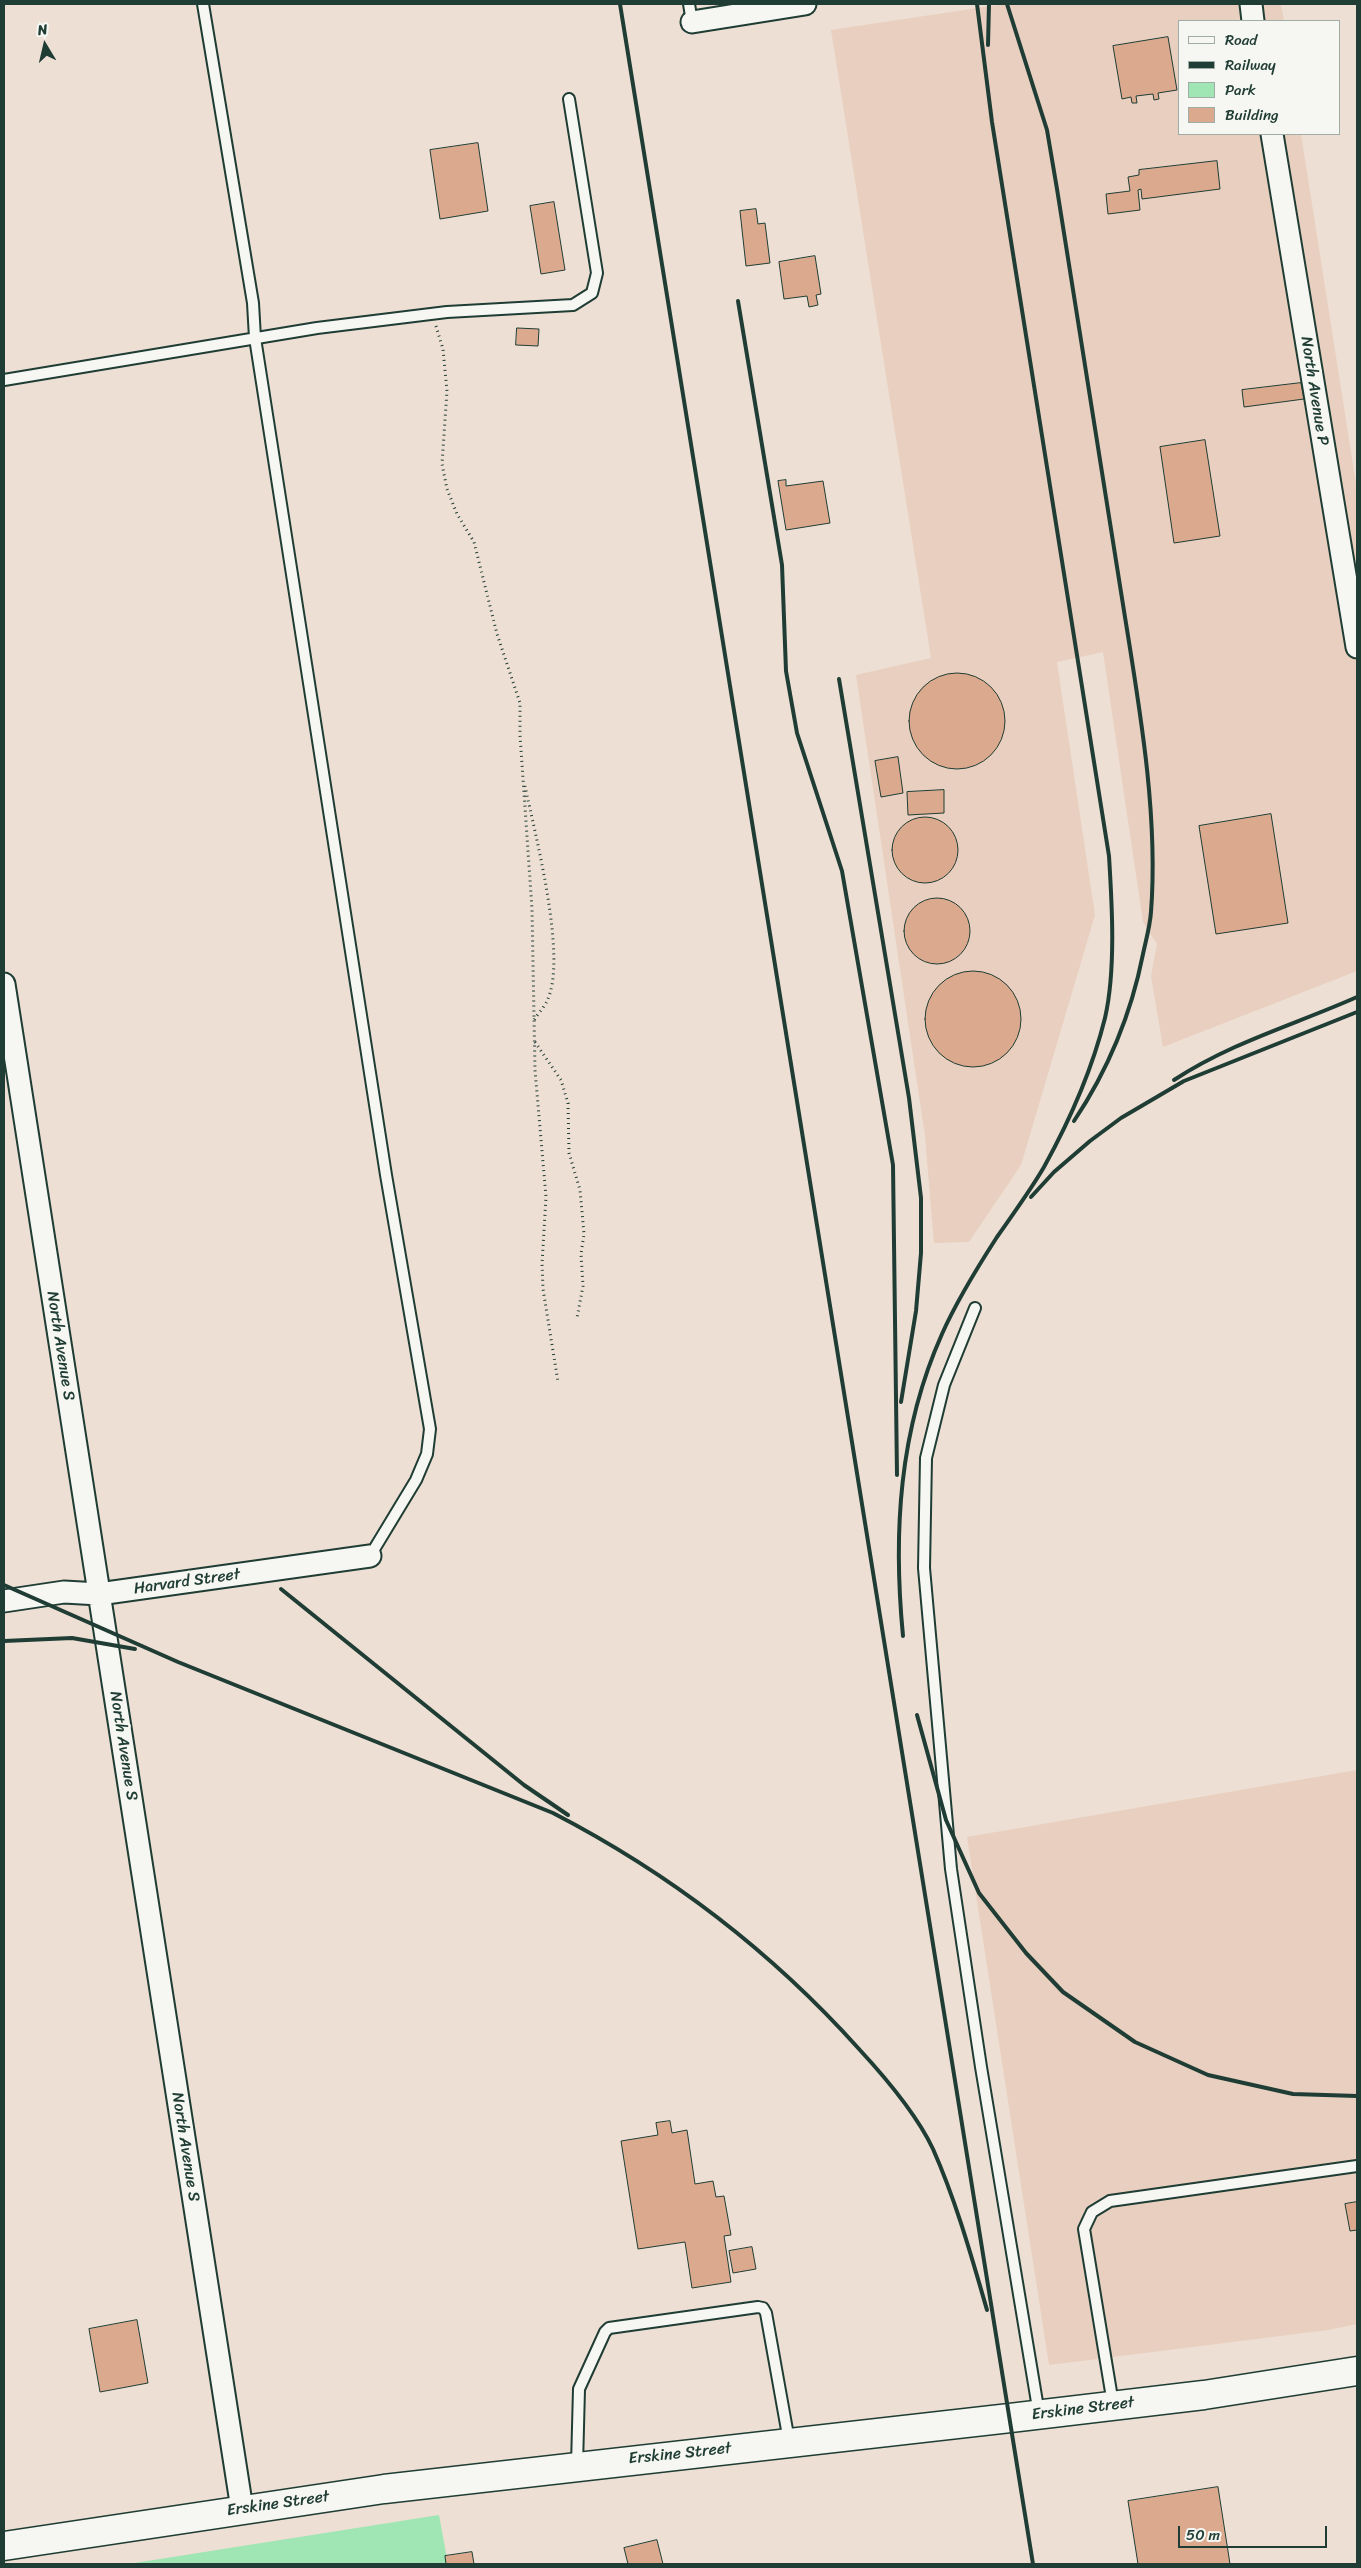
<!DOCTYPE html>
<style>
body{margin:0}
#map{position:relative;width:1361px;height:2568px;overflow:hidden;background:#eedfd4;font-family:Sriracha,sans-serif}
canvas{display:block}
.frame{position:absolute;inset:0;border:5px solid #1f3d34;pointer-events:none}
.legend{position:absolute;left:1178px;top:20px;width:162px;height:115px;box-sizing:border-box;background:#f6f6f2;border:1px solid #a0aca6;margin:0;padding:6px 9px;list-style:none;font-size:15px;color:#1f3d34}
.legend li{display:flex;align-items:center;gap:10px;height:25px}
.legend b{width:25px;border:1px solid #a0aca6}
.north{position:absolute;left:20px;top:20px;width:50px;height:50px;-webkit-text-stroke:4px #f6f6f2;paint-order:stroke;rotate:351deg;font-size:14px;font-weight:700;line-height:20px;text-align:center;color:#1f3d34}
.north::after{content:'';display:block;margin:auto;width:18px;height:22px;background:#1f3d34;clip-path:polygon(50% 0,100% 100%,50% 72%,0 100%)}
.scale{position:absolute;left:1178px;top:2526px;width:149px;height:22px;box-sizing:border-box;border:2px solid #1f3d34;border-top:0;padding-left:6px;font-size:15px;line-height:18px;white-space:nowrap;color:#1f3d34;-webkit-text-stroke:4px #f6f6f2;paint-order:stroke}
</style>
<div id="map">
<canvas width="1361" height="2568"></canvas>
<div class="frame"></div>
<ul class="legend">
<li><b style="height:6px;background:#f6f6f2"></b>Road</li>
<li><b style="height:6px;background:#1f3d34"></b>Railway</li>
<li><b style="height:14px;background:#9fe6b4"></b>Park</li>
<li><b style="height:14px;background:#dba98e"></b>Building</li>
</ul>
<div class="north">N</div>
<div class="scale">50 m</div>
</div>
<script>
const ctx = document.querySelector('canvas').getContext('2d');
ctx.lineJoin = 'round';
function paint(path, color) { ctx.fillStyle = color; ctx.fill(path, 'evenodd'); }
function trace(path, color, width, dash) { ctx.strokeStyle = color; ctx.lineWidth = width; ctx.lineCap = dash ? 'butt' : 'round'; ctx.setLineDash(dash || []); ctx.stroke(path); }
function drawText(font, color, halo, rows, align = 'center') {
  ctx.font = font + ' Sriracha,sans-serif'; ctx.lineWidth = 5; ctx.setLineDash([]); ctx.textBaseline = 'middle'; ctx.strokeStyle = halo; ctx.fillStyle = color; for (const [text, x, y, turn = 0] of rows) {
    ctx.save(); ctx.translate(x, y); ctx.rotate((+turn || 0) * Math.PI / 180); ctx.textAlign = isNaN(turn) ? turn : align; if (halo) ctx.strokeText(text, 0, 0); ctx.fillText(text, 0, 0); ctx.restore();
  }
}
paint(new Path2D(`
 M1004,4h277l3,17h-104v113h121l56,356v481l-194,76 -12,-71 6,-32 -14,-22 -40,-270 -46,10 38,253 -74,250 -52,77 -35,1 -9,-107 -69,-461 75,-17 -100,-628z
 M1357,1770v554l-29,6 -279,35 -82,-528z`), '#e8cfbf');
paint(new Path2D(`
 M439,2515l9,49h-320z`), '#9fe6b4');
const building = new Path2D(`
 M1168,37l9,53 -19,3 1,6 -5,1 -1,-6 -17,2 1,7h-5l-1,-6 -9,2 -9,-53z
 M478,143l10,68 -48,8 -10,-69z
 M1217,161l3,28 -78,10 -1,-10 -3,1 2,20 -32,4 -2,-20 24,-3 -2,-14 11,-2v-5z
 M554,202l11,68 -24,4 -11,-68z
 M756,209l2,15 7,-1 5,40 -24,3 -6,-55z
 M815,256l6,38 -5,1 2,10 -9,2 -2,-11 -23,3 -5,-37z
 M517,328l22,1 -1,17 -22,-1z
 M1301,383l3,16 -60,8 -2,-17z
 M1205,440l15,96 -46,7 -14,-96z
 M786,480v6l37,-5 7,42 -44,7 -8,-49z
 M909 721a48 48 0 1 1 96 0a48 48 0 1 1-96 0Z
 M898,757l5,36 -22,4 -6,-36z
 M944,790v23l-36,2 -1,-23z
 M1271,814l17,109 -72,11 -17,-108z
 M892 850a33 33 0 1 1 66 0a33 33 0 1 1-66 0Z
 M904 931a33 33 0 1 1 66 0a33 33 0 1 1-66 0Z
 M925 1019a48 48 0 1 1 96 0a48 48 0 1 1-96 0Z
 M670,2121l2,12 15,-3 8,54 18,-3 3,16 8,-1 7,39 -7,1 7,46 -39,6 -7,-46 -47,7 -17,-108 37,-6 -2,-12z
 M1357,2202v28l-7,1 -5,-27z
 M752,2247l4,22 -23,4 -4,-22z
 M137,2320l11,63 -48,9 -11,-63z
 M1218,2487l12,77h-92l-10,-63z
 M657,2540l6,24h-35l-4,-16z
 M472,2552l2,12h-28l-1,-8z`);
paint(building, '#dba98e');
trace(building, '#1f3d34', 1);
const service = new Path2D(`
 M203,4l50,299 2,35 131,837 44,254 -3,25 -11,26 -46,76
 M689,4l3,18
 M4,380l313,-52 130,-16 126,-7 19,-12 5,-20 -28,-174
 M975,1308l-31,77 -18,73 -2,110 27,301 30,198 58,347
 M1113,2404l-29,-175 8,-17 18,-11 247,-35
 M577,2465l2,-76 26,-57 4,-4 149,-21 5,1 3,5 23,128`);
const minor = new Path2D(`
 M1251,4l2,17
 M692,22l113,-18
 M1272,134l85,513
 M4,984l238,1525
 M4,1601l60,-9 35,2 271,-38`);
const secondary = new Path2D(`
 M4,2546l380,-57 626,-71 194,-23 153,-24`);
trace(service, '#1f3d34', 14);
trace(minor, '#1f3d34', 25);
trace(secondary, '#1f3d34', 31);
trace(new Path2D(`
 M436,326l7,23 4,42 -5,73 5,25 10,25 17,28 23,92 23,69v32l12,174 3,161 11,127 -4,67 1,25 15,93
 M525,786c10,48 43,173 22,215 -3,6 -9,13 -13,19
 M535,1042l26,38 7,23 1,50 11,37 4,44 -3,20 2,32 -6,32`), '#1f3d34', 3, [1, 4]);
trace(service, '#f6f6f2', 10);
trace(minor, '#f6f6f2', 21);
trace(secondary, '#f6f6f2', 28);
trace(new Path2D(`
 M620,4l413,2560
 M1007,4l40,126 10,59c22,135 43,269 64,403 16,102 38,217 30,320 -1,14 -5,28 -8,42 -12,61 -35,116 -69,167
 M988,45l1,-41
 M738,301l44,264 4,106 11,62 45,138 51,294 4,310
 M839,679l70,419 12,100v55l-5,58 -15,91
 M1174,1080c58,-38 120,-55 183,-83
 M1031,1197l23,-25 36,-31 31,-23 63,-37 173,-69
 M4,1585l174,77 375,151c116,60 219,139 306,236 25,27 58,66 74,100 23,52 38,106 54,161
 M281,1589l243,196 44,30
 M903,1636c-10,-103 -4,-206 39,-302 15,-34 35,-66 55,-97 16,-23 33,-46 47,-70 26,-47 48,-97 61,-149 11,-48 7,-114 4,-162l-117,-734 -15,-118
 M4,1641l68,-3 63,11
 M917,1715l29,105 33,73 47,60 37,39 72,50 73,33 85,19 64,2`), '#1f3d34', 4);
drawText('16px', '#1f3d34', '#f6f6f2', [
 ["North Avenue P",1314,391,81],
 ["North Avenue S",60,1346,81],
 ["Harvard Street",187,1582,-8],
 ["North Avenue S",123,1746,81],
 ["North Avenue S",185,2147,81],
 ["Erskine Street",1083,2409,-7],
 ["Erskine Street",680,2454,-6],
 ["Erskine Street",278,2504,-8]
]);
</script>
